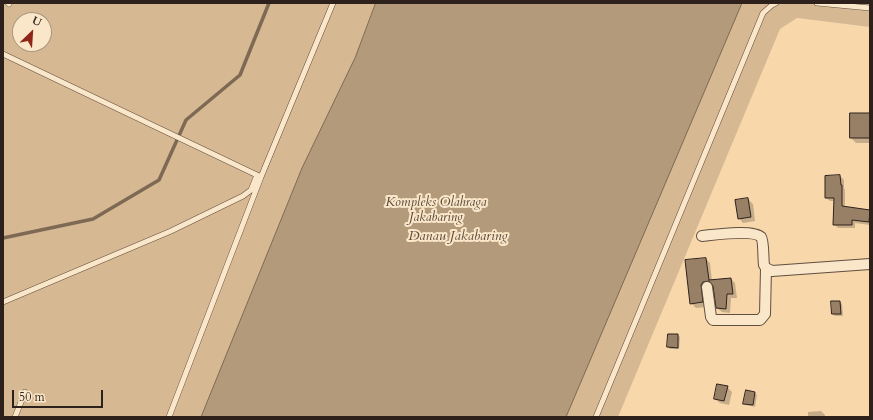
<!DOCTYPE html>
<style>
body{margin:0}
#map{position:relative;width:873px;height:420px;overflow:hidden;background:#f8d8ab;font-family:Cardo,serif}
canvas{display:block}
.frame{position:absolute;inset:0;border:4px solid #2e211c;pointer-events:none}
.north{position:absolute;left:12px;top:12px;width:40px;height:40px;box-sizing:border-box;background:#fae6c8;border:1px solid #a89783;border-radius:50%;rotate:25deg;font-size:11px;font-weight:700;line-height:16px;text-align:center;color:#2e211c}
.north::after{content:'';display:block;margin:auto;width:14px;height:18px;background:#8f2418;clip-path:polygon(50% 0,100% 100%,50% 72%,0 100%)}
.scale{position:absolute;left:12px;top:390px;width:91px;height:18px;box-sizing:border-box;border:2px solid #2e211c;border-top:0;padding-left:5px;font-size:12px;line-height:14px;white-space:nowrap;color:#2e211c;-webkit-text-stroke:3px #fae6c8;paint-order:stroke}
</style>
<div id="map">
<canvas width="873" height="420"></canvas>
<div class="frame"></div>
<div class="north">U</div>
<div class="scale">50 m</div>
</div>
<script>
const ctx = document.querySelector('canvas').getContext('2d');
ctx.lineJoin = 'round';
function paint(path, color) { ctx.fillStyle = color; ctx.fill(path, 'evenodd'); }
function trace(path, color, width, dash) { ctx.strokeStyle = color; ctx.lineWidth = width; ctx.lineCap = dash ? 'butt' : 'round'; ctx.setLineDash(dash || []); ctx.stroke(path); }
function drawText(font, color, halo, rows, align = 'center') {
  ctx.font = font + ' Cardo,serif'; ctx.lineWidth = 4; ctx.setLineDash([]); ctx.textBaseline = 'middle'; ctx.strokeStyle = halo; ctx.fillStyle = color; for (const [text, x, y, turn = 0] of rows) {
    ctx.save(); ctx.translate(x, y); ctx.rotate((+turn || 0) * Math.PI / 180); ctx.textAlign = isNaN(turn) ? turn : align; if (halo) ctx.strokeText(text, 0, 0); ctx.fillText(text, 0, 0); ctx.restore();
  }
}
paint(new Path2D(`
 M3,3h867v24l-73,-9 -17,11 -162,388h-615zM20,20h24v24h-24z`), '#d6b993');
const water = new Path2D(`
 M376,3h366l-176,414h-365l101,-249 53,-110z`);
paint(water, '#b39a7a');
trace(water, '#7e6a54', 1);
paint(new Path2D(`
 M870,114v29h-14l-5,-5z
 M840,176l4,4v8l1,2v18l25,3v14l-15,-2v5h-17l-4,-4v-23h-4l-4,-3z
 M748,199l5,5 2,17 -12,2 -4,-5z
 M706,259l4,4 2,18 19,-2 4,4 2,15h-6l-1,15 -8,-1 -5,-4 -3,-23h-4l-4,22 -10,1 -5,-5z
 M832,302h8l2,2 1,12h-8l-2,-2z
 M678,335l2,2 -1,12h-9l-2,-2z
 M727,387l5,5 -3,13 -9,-2 -5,-4z
 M746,391l9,2 2,2 -2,12 -9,-2 -2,-2z
 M821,411l4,4v2h-17v-5z`), '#0003');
trace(new Path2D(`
 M3,238l90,-19 66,-39 27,-60 54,-45 29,-72`), '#7e6a54', 3.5);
const building = new Path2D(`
 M850,113h20v25h-20z
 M840,175l1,10h1v21l28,4 -1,12 -17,-2v5h-19l1,-27h-9v-22z
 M748,198l3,19 -13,2 -3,-19z
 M706,258l3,22 22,-2 2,16h-6l-1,15 -10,-1 -3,-22 -4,-5 -6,1 -2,3 2,17 -13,2 -5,-44z
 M831,301h9l1,13h-9z
 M668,334h10v14l-11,-1z
 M717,384l11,2 -4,15 -10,-2z
 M746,390l9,2 -2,13 -10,-1z`);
paint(building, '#978066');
trace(building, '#2e211c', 1);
const service = new Path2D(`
 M8,3l1,1
 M817,3l53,5
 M3,54l256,122
 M3,302l168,-71 72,-35 8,-6 6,-15
 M15,417l10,-25
 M169,417l92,-240 72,-174
 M596,417l167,-404 9,-8 4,-2`);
const minor = new Path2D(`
 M702,236c11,-1 51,-7 59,1 3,4 2,22 3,28l2,3 6,3 98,-7
 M707,287l4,30 2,3h47l5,-6 1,-46`);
trace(service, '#604f40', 6);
trace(minor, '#604f40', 12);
trace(service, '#fae6c8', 5);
trace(minor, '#fae6c8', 10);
drawText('italic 13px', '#58473a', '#fae6c8', [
 ["Kompleks Olahraga",436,203],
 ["Jakabaring",436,218]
]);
drawText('italic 14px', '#5d4b3d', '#fae6c8', [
 ["Danau Jakabaring",458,237]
]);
</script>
